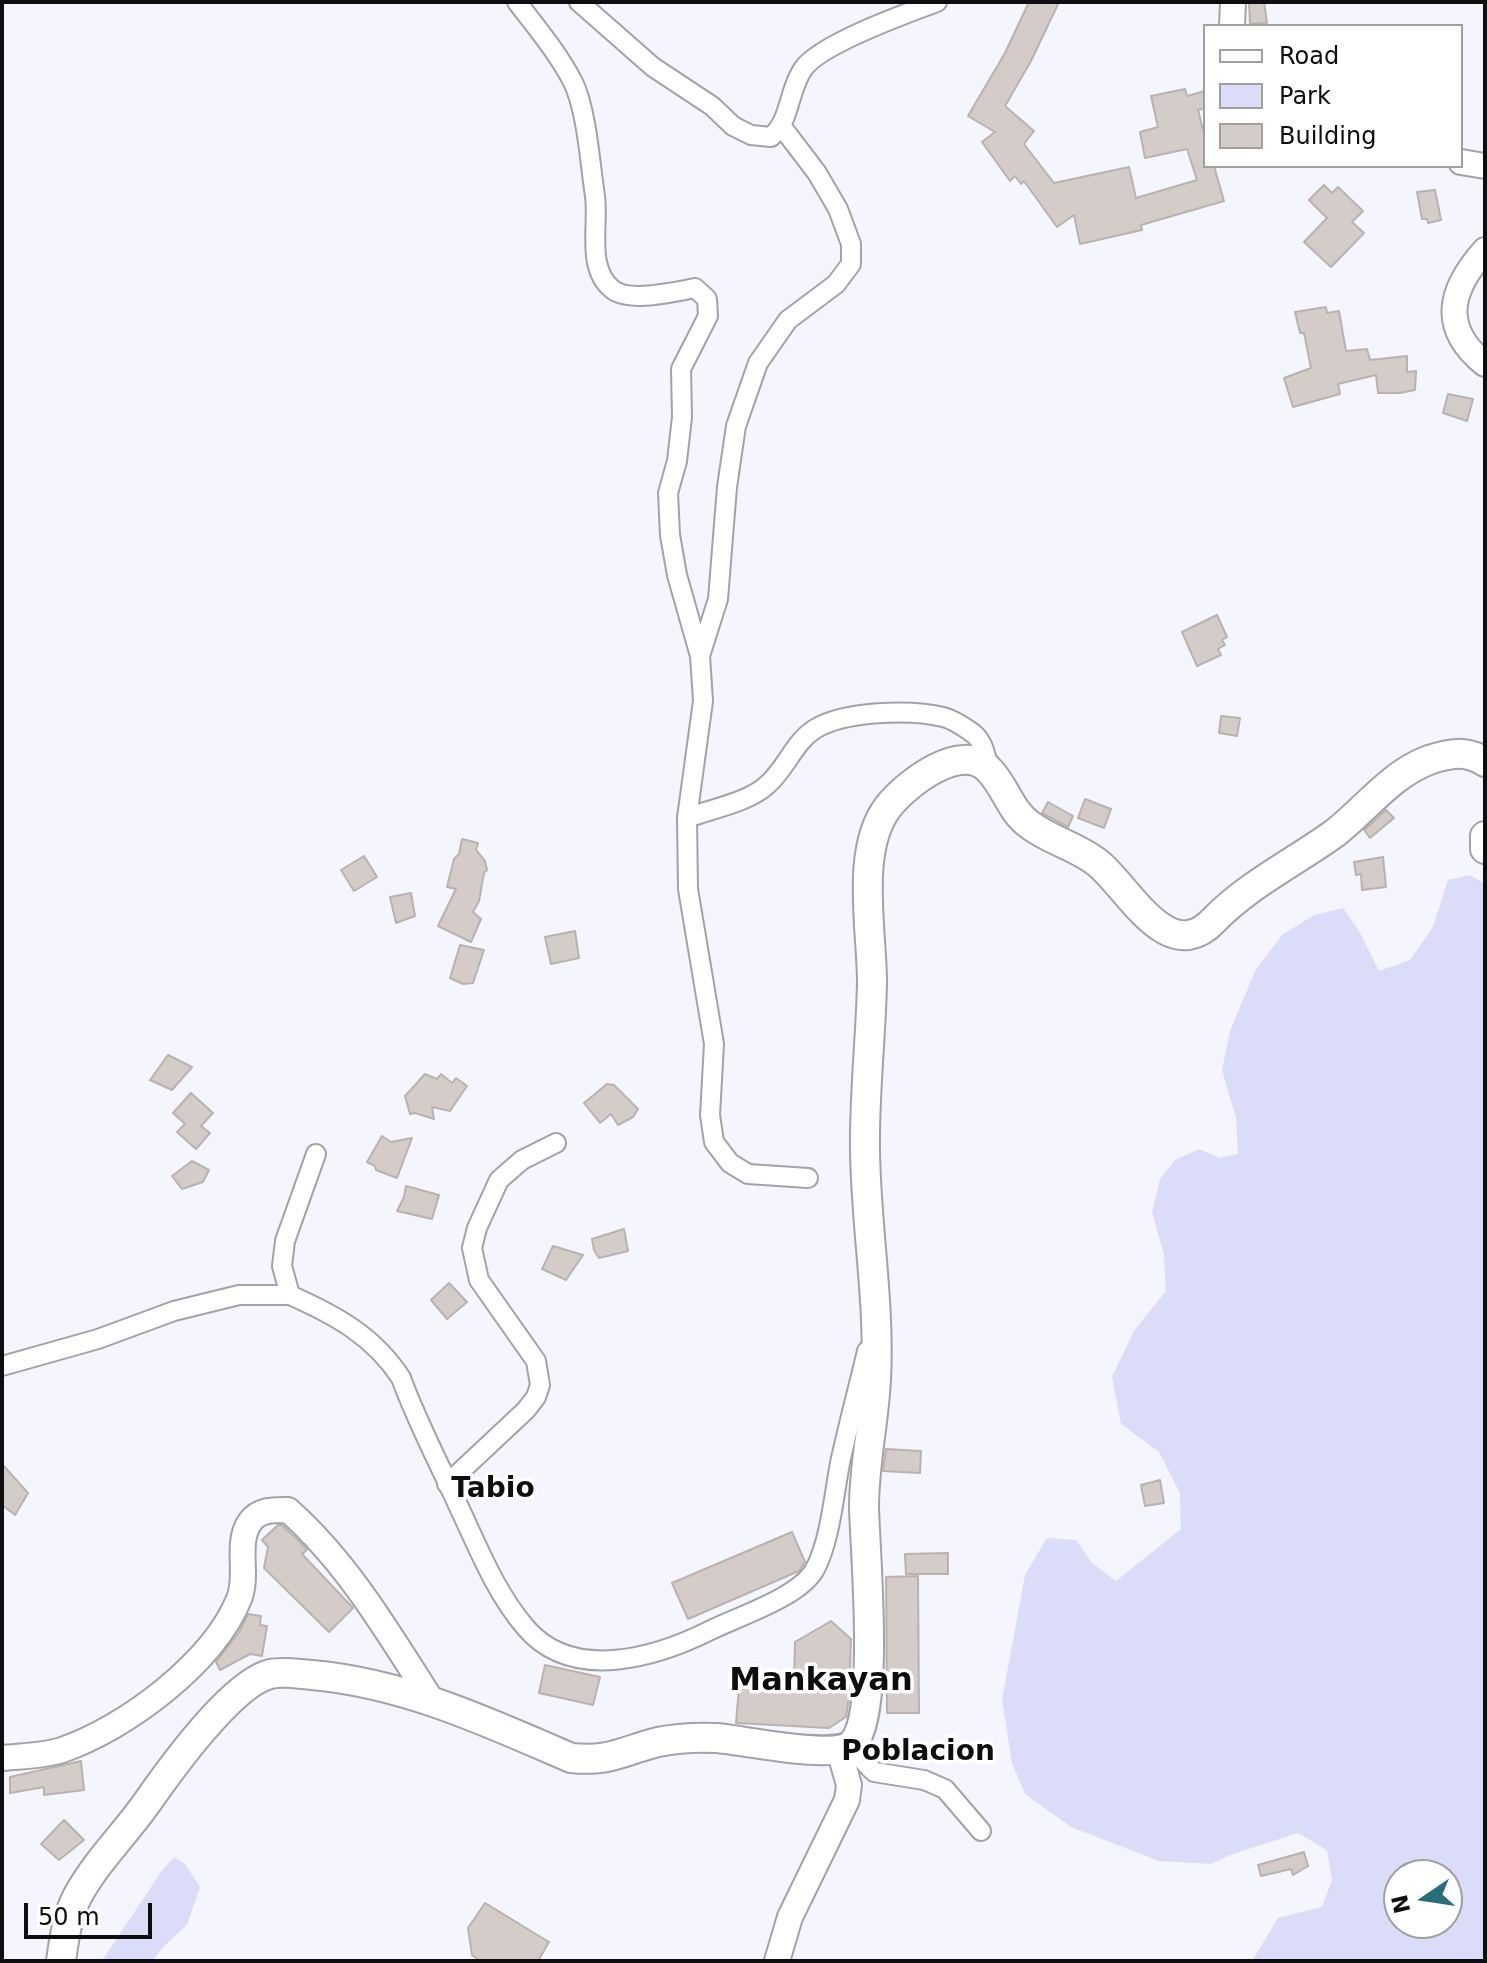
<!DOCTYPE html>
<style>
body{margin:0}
#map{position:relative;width:1487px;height:1963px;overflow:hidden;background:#f4f5fd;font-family:"DejaVu Sans",sans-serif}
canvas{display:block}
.frame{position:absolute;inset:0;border:4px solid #0e0e10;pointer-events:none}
.legend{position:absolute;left:1203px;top:24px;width:260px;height:144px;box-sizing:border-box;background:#fff;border:2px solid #9f9f9f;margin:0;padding:10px 14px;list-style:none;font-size:24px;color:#0e0e10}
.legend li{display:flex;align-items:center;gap:16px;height:40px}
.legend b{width:40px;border:2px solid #9f9f9f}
.north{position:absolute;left:1383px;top:1859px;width:80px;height:80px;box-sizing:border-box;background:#fff;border:2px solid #9f9f9f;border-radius:50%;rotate:257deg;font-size:22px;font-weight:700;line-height:32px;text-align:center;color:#0e0e10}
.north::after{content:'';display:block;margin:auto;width:28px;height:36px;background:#286f7c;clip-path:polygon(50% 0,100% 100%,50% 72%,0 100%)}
.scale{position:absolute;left:24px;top:1903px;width:128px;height:36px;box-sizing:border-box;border:4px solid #0e0e10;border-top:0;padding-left:10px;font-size:24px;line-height:28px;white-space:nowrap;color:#0e0e10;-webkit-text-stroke:6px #fff;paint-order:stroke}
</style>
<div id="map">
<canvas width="1487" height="1963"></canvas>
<div class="frame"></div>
<ul class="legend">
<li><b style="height:10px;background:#fff"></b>Road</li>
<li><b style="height:22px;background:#dbdcf7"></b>Park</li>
<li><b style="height:22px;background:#d4ccc8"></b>Building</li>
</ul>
<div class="north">N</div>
<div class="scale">50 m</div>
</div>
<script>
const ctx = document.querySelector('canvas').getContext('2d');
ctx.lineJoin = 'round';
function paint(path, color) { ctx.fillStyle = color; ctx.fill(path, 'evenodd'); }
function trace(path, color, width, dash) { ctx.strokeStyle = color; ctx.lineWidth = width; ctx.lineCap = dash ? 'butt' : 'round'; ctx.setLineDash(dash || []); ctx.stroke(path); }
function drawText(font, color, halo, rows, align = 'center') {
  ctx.font = font + ' "DejaVu Sans",sans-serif'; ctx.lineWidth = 7; ctx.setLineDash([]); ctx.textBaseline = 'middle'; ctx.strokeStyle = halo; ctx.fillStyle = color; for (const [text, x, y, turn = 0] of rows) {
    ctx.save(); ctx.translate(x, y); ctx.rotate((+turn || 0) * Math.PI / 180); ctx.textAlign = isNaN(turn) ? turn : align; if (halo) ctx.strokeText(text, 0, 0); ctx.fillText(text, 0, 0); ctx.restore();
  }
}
paint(new Path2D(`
 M1470,875l15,9v1077h-233l26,-43 44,-11 10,-27 -5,-30 -29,-17 -68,22 -19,9 -52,-3 -88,-34 -46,-33 -13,-31 -10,-63 23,-125 22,-37 29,2 16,23 24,18 65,-52 -1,-36 -21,-41 -38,-28 -9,-47 22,-46 32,-40 -2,-36 -12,-43 8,-33 15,-19 24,-11 21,9 18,-4 -2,-36 -14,-48 8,-39 25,-60 27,-36 32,-20 29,-7 17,25 19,38 31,-11 23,-33 15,-47zM1399,1875h48v48h-48z
 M174,1857l11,7 15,23 -13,38 -25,23 -9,13h-51l59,-89z`), '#dbdcf7');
const building = new Path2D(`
 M1029,2h30l-28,59 -26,45 29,25 -10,13 30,39 75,-16 7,31 61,-18 -10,-31 -42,9 -5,-26 18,-5 -7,-31 34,-7 2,7 18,-5v17l-7,2 7,28v28h9l10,35 -83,24 1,5 -62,14 -6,-29 -17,12 -33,-46 -3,3 -6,-8 -5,5 -28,-39 13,-10 -27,-16 37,-63z
 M1249,2h15l3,21 -17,1z
 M1324,185l8,8 6,-6 25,24 -11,11 12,11 -33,34 -27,-25 23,-24 -18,-18z
 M1435,190l6,30 -13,3 -1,-4h-5l-5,-27z
 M1326,307l1,6 12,-2 7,40 21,-2 3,11 37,-4v16l9,-1 -1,19 -15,3h-22l-2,-18 -38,9 2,10 -47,13 -9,-29 27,-10 -7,-35h-4l-5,-21z
 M1448,394l25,5 -6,22 -24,-8z
 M1217,615l10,22 -5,3 3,5 -7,4 3,6 -24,11 -15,-34z
 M1221,716l19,2 -3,18 -18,-3z
 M1085,799l26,10 -7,19 -26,-10z
 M1048,802l25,14 -5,11 -26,-14z
 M1386,810l8,8 -24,20 -6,-8z
 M462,839l16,4 -2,7 9,11 2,9 -3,3 -5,28 -6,11 8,7 -10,23 -33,-16 18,-37 -9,-2 7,-28 5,-5z
 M364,856l13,21 -23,14 -13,-21z
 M1383,857l3,30 -24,3 -1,-16 -5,1 -2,-13z
 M411,893l4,23 -19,7 -6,-26z
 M575,931l4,27 -28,6 -6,-27z
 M460,945l24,5 -11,33 -10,1 -13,-6z
 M168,1055l24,12 -20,23 -22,-10z
 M425,1074l12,5 4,-5 11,9 4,-5 11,8 -17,25 -18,-4 2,12 -19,-6 -5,1 -5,-18z
 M607,1084l7,1 24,24 -5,8 -15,8 -7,-11 -11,9 -16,-20z
 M191,1093l22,20 -12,13 9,7 -14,16 -19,-17 8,-8 -12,-11z
 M382,1136l9,6 21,-4 -15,40 -21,-8 -1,-4 -8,-4z
 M192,1161l17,9 -6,12 -21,7 -10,-13z
 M406,1186l33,9 -7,24 -35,-8 7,-14z
 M624,1229l4,22 -29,7 -5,-8 -2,-11z
 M553,1246l30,9 -17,25 -24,-11z
 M449,1283l18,19 -20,17 -16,-19z
 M886,1449l35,2 -1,22 -37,-2z
 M2,1464l26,29 -13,22 -13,-10z
 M1160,1480l4,23 -19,3 -4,-21z
 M278,1525h4l17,16 8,9 -5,4 51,54 -24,24 -65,-64 4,-21 -6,-7z
 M792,1532l13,30 -6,9 -111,48 -16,-36z
 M948,1553v21h-42l-1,-20z
 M918,1576l1,137h-32l-1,-136z
 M248,1614l13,2 -1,9 7,1 -5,30 -12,-2 -30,16 -4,-8 23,-30z
 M831,1621l20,18 -2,59 -3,19 -17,11 -93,-5 4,-48 54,5 1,-38z
 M545,1665l55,12 -7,28 -54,-12z
 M81,1761l3,29 -40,5v-8l-34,6v-16z
 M64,1820l20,20 -25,20 -18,-16z
 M1304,1852l4,14 -15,9 -2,-6 -30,7 -3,-11z
 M485,1903l64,39 -11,19h-58l-8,-6 -4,-27z`);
paint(building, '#d4ccc8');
trace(building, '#bab2af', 2);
const street = new Path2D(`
 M517,2c20,26 41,51 56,80 14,29 17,82 22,114 4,29 -9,72 17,93 16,14 64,3 83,-1l12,11 1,17 -27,53 1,48 -5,44 -9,32 2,42 7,40 23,81 3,45 -16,117
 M579,2l74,65 59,39 21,20 18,9 20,2c20,-17 17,-46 32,-68 17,-25 104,-56 134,-67
 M700,656l18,-57 9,-112 9,-61 22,-63 30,-43 48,-36 15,-20v-20l-13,-35 -21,-36 -35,-46
 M316,1154l-31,87 -3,25 8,29c45,20 84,41 111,83 16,44 38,85 57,127 20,42 37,87 68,123 47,55 131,29 185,2 28,-14 89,-33 104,-61 15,-28 19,-74 25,-106 8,-37 18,-74 27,-112
 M808,1178l-60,-4 -18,-11 -16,-21 -4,-27 4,-71 -26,-155 -1,-71c24,-9 62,-16 80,-33 19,-16 27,-43 48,-56 29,-18 96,-20 128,-12 9,2 25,12 32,18 9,8 11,23 14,34
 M2,1366l96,-27 76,-28 65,-16h51
 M447,1484l79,-74 10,-13 4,-12 -4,-24 -57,-81 -7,-32 5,-20 22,-48 23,-20 34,-17
 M850,1747l24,25 50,8 21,9 36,42`);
const secondary = new Path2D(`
 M1232,26l1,-24
 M1461,162l24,4
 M1485,250c-35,39 -46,77 0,114
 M2,1758c19,-2 42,-2 60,-8 64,-22 151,-87 177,-151 10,-24 -4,-55 11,-77 9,-13 25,-12 38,-12 60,53 101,124 144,191
 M777,1961l13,-44 57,-117 2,-15 -10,-35`);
const primary = new Path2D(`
 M1485,836v13
 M61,1961c3,-21 6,-45 16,-64 18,-34 47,-62 69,-93 23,-33 85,-120 124,-130 13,-3 29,0 42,1 92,8 176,47 259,83 40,4 51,-7 87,-16 19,-4 39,-5 59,-4 25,2 121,23 136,5 27,-30 12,-191 11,-236 0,-43 10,-85 12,-128 4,-76 -10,-152 -11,-228 -1,-57 6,-113 7,-169 0,-51 -17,-132 16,-175 18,-23 74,-67 101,-37 17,17 21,41 41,55 21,16 49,22 69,39 31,26 70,104 115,56 35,-36 81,-58 121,-87 31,-24 56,-59 94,-73 21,-7 37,-10 56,2`);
trace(street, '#a2a2a9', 22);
trace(secondary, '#a2a2a9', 28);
trace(primary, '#a2a2a9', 32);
trace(street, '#fff', 18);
trace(secondary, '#fff', 24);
trace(primary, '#fff', 28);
drawText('bold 28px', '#0e0e10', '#fff', [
 ["Tabio",493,1490],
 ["Poblacion",918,1753]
]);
drawText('bold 32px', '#0e0e10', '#fff', [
 ["Mankayan",821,1682]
]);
</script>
